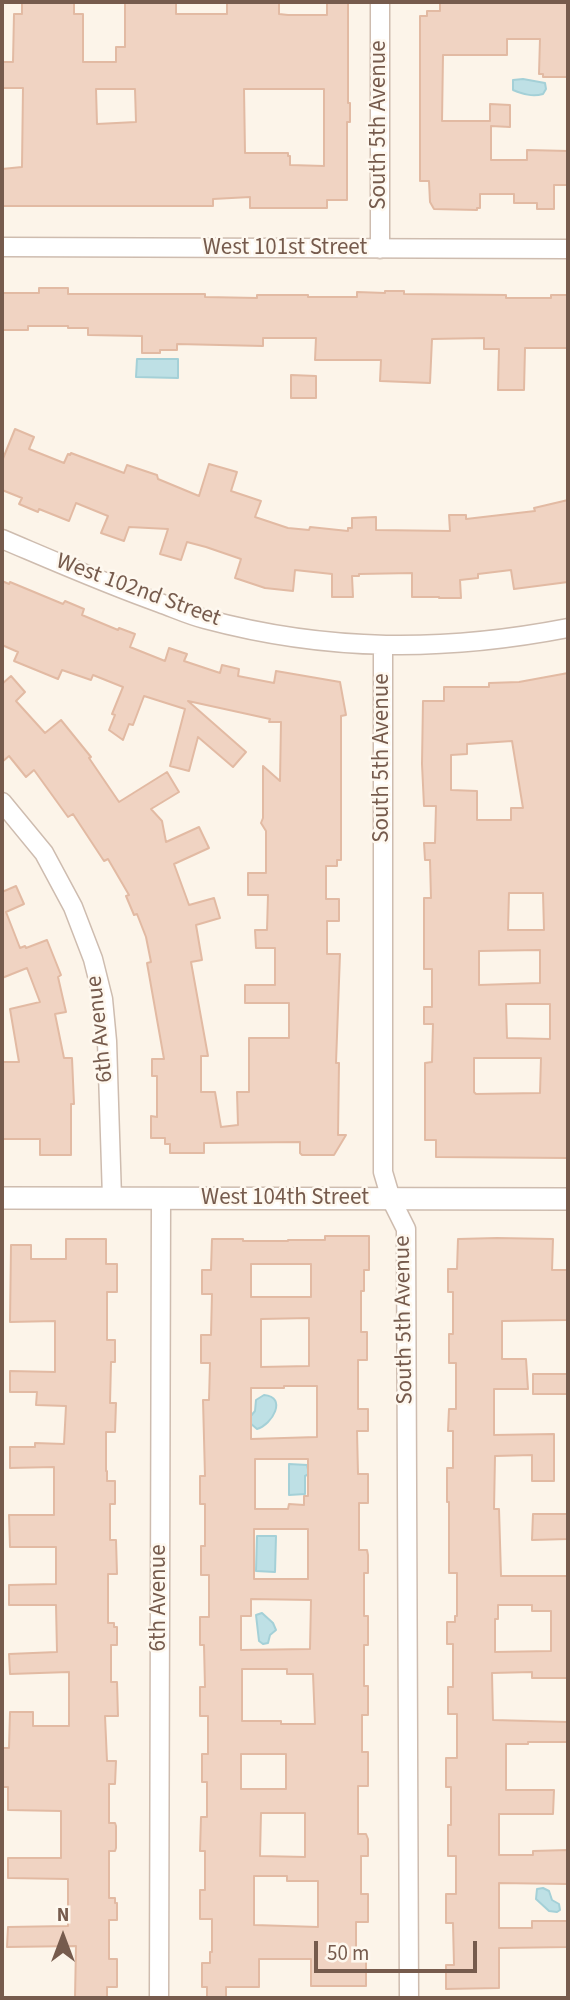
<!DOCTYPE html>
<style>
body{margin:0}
#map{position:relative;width:570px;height:2000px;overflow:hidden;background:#fcf4e9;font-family:"Source Sans 3",sans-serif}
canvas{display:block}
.frame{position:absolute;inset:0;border:4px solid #765b4d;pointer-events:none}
.north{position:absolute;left:28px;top:1902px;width:70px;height:70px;-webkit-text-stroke:5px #fef8ef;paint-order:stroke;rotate:0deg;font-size:19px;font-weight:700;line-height:28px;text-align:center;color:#765b4d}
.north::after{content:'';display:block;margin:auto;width:24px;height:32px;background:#765b4d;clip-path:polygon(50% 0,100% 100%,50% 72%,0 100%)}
.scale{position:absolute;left:314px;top:1941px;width:163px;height:32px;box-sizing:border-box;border:4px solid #765b4d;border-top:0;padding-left:9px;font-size:21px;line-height:24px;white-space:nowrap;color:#765b4d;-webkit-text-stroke:5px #fef8ef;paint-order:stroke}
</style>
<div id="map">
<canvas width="570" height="2000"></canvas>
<div class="frame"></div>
<div class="north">N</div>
<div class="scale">50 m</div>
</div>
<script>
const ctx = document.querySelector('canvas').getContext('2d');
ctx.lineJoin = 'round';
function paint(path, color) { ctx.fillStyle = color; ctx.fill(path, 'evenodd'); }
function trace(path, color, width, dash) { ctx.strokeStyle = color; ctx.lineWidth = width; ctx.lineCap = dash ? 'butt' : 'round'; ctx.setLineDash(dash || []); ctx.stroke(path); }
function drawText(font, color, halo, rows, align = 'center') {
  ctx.font = font + ' "Source Sans 3",sans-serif'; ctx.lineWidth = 5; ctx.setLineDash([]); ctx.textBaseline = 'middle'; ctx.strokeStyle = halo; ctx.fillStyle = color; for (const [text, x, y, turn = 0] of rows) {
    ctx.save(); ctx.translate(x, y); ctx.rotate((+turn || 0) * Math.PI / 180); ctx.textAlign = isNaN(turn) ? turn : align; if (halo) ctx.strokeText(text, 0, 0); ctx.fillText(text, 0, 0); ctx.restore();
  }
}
const water = new Path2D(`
 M523,79l22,4 1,6 -3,5c-11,3 -20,0 -30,-4v-10z
 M137,359h41v19l-42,-1z
 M264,1395c24,2 8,30 -7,34l-7,-6v-6l5,-6 1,-11z
 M289,1464l18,1 2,9 -4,2v18l-16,1z
 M257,1536h19l-1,36 -19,-1z
 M262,1613l11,10 3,7 -6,5 -2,8 -5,1 -4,-3 -3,-26z
 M543,1888l6,3 3,9 7,4 1,6 -3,2 -8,-1 -13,-12 1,-10z`);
paint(water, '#bee0e5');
trace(water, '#a4d0d7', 2);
const building = new Path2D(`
 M22,2h52v12h9v48h33v-15h9v-45h51v12h51v-12h52v12l9,1h39v-13h21v101h2v19h-3v78h-20v8h-77v-11l-37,2v7h-211v-37l20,-2 1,-79h-21v-26h11l1,-48h8zM96,89h39l1,33 -39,2zM244,89h80v77l-34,-1v-9h-2v-3h-43z
 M440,2h128v75h-25v-3h-4l1,-35h-33v16h-64l-1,66h48v-17l20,1v22l-19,-1v34h36v-10l41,1v34h-14v24h-17v-6h-23v-9h-34v14h-3v2l-43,-1 -4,-7 -1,-21h-9v-165h7v-5h13z
 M39,288h29v6h137v3l52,1v-3h51v2h49v-5l28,1v-2h19v3l102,1v3h45v-3h17v42l-1,-1v12h-42l-1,42h-26l1,-41h-15v-11l-52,1 -2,44 -50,-2 1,-21h-66l1,-22h-53v8l-86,-2v6h-17v3h-18v-17l-54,-1v-7h-20v-2h-40v4h-26v-37h37z
 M291,375l25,1v22h-25z
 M15,429l19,8 -5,12 35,14 4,-9 2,1 1,-2 53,20 3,-8 30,10 1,4 41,17 10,-32 28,8 -6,19 30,10 -6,16 33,11 21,2 1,-3 38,4v-3h4v-10l24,-1v13l74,1 -1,-16h17v4l69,-8 -1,-3 34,-8v82l-54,7 -3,-19 -33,4v4l-18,2 1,18h-22v-1h-27v-24l-53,1v2h-7l1,21h-21v-23l-37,-4 -2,21 -28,-3 -30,-10 6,-19 -35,-12 -19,-5 -6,18 -21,-6 8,-25 -39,-2 -5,14 -23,-8 7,-17 -32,-13 -7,18 -30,-12 -1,3 -19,-8 3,-6 -20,-8v-29z
 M2,581l7,3 1,-2 53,22 2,-3 19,8 -2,6 36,15 1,-2 16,6 -5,13 35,14 4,-13 18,6 -3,7 36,12 2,-8 17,4 -1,7 36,7 2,-12 64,11 6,33 -5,1v144h-4v6h-11v33h13v22h-12v33h13l-4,109h3l-1,72h8l-12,20h-32l-2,-2v-11l-96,1v10h-34v-9h-5v-6h-14v-22l6,1v-41h-5v-17h12l-17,-96 4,-1 -5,-25 -9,-23 -3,1 -8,-19 3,-1 -21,-36 -4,2 -31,-47 -5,3 -34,-47 -8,7 -17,-21 -7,6v-78l9,-8 14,16 -9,9 29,32 16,-13 30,37 -2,1 30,44 48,-30 12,20 -28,17 11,12 4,21 33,-15 10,21 -35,16 15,41 25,-7 6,20 -24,7 6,35 -11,2 17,94h-7v36h14l6,35 17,-2 -1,-33h12v-54h40v-35h-44v-18h30v-37h-19l-1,-18h12l1,-35h-20v-22h18v-42l-5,-8 2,-5v-52l17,15 1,-59h-12l1,-3 -82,-18 58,51 -13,15 -35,-30 -9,34 -19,-5 15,-57 -41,-13 -11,29 -4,-1 -6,16 -14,-10 6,-15 -3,-1 11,-27 -30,-12 -2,5 -29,-10 -4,9 -44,-18 4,-9 -16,-7z
 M568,673v485l-132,-1v-17h-11v-77l7,-1 1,-38h-9v-17h8v-38h-8v-71h7l-1,-38h-5l-1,-17h11l1,-37h-12l-2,-42 1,-63h21v-14h45v-4l30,-1zM512,741l11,67h-12v12h-34v-29l-26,-1v-35l16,-1v-10zM509,893h34l1,37h-36zM540,950v33l-61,2v-34zM506,1004h44v35l-43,-1zM474,1058h67l-1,35 -64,1 -2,-2z
 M16,886l8,18 -18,8 14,36 5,-2 1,2 21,-8 14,35 -3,2 8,35 -11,2 9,44h8l2,46h-3v51h-31v-16h-38v-77h17l-9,-53 30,-7 -13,-34 -25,10v-86z
 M325,1236h44v34h-5v21h-3v41h6v28h-9v49h10v22h-11l1,43h10v29h-9v47h8l1,5v18h-4v43h4v29h-4v41h4v29h-6v37h6v34h-10v48h8l2,5v17h-7v38h7v28h-12v39h10v25h-55v-27h-52v28h-33v11h-19v-11h-5v-24h8v-11h2v-33h-12v-29h5v-39h-5l1,-34h6v-35h-5v-28h6v-38h-8v-29h5l-1,-42h-4v-28h9v-42h-8v-29h4v-42h-5v-28h5l-2,-76h6l1,-37h-9v-28h10l1,-41h-10v-24h9l1,-31h31v2h45v-1h37zM251,1264h60v33h-60zM309,1318v48l-48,1v-48zM284,1386h33v51l-66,2v-51h33zM255,1459h53v37h-4v9l-15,-1 -1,5h-33zM254,1529h54v50h-54zM251,1599l60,1 -1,49 -69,1v-34h10zM242,1669h45v5h26l2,50h-34v-3h-39zM241,1754h45v35h-45zM261,1813h44v44l-45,-1zM254,1876h33v5h31v46l-64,-2z
 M497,1238l56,1 -1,31h16v50l-66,1v38h24l2,30h-34v46l60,-1v47h-22v-26l-37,1 -1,53h5l2,67h67v102h-36v-6l-40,1 1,47 75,2v20h-40v2h-22v46h48l-1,24h-54v41h34v-4l35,-1v34l-69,-1v45h33v-7h36v26l-69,1v40l-53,1v-24h8l-1,-42h-7v-29h10v-38h-8v-31h3v-38h-5v-29h11v-44h-9v-27h5v-43h-6v-22h8v-6h2v-43h-8v-71h-2v-34h6v-37h-5l1,-22h7v-46h-7v-29h4v-42h-5v-23h9l1,-30zM498,1605h34v6h19v40l-56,1v-33h3z
 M66,1239h40v25h11v28h-10v48h8v22h-4l-1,41h6l-1,29h-9v39h1v10h8v23h-5v36h6l1,34h-9v49h6v4h3v18h-6v37h6l1,34h-13l2,45h9l-1,23h-6v39h6l1,3v22l-1,3h-6v47h6v5h2v17h-8v39h8v28h-10v11h-32l1,-52 -69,1 1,-20 60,-1v-47l-60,-1v-20h53v-47l-53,-1v-23h-6v-39h7l1,-36h23v14h36v-54l-59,2 -1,-20 48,-2 -1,-47h-47v-20l47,-1v-37h-46l-1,-32h45v-48l-44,1v-21h25v-4l29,1 2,-38 -30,-1 1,-13h-27v-21l45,1v-51l-45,1 1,-77h20v14h35z
 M533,1374h35v20h-35z
 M533,1514h35v25l-36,1z`);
paint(building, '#f0d3c2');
trace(building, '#e2baa3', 2);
const minor = new Path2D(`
 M2,247l566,2
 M380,249v-247
 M2,539c52,22 104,45 158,64 14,5 29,12 45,16 123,33 239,33 363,9
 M383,646v526l8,27 15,30 3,769
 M2,802l42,51 29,54 20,52 10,40 4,42 5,157
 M159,1998l2,-800`);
const tertiary = new Path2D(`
 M2,1198l566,1`);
trace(minor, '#cebcaf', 21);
trace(tertiary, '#cebcaf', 24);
trace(minor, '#fff', 18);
trace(tertiary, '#fff', 21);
drawText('23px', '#765b4d', '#fef8ef', [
 ["South 5th Avenue",380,125,-90],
 ["West 101st Street",285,249],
 ["West 102nd Street",138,591,20],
 ["South 5th Avenue",383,758,-90],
 ["6th Avenue",101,1029,-96],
 ["West 104th Street",285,1199],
 ["South 5th Avenue",405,1320,-91],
 ["6th Avenue",160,1598,-90]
]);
</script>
